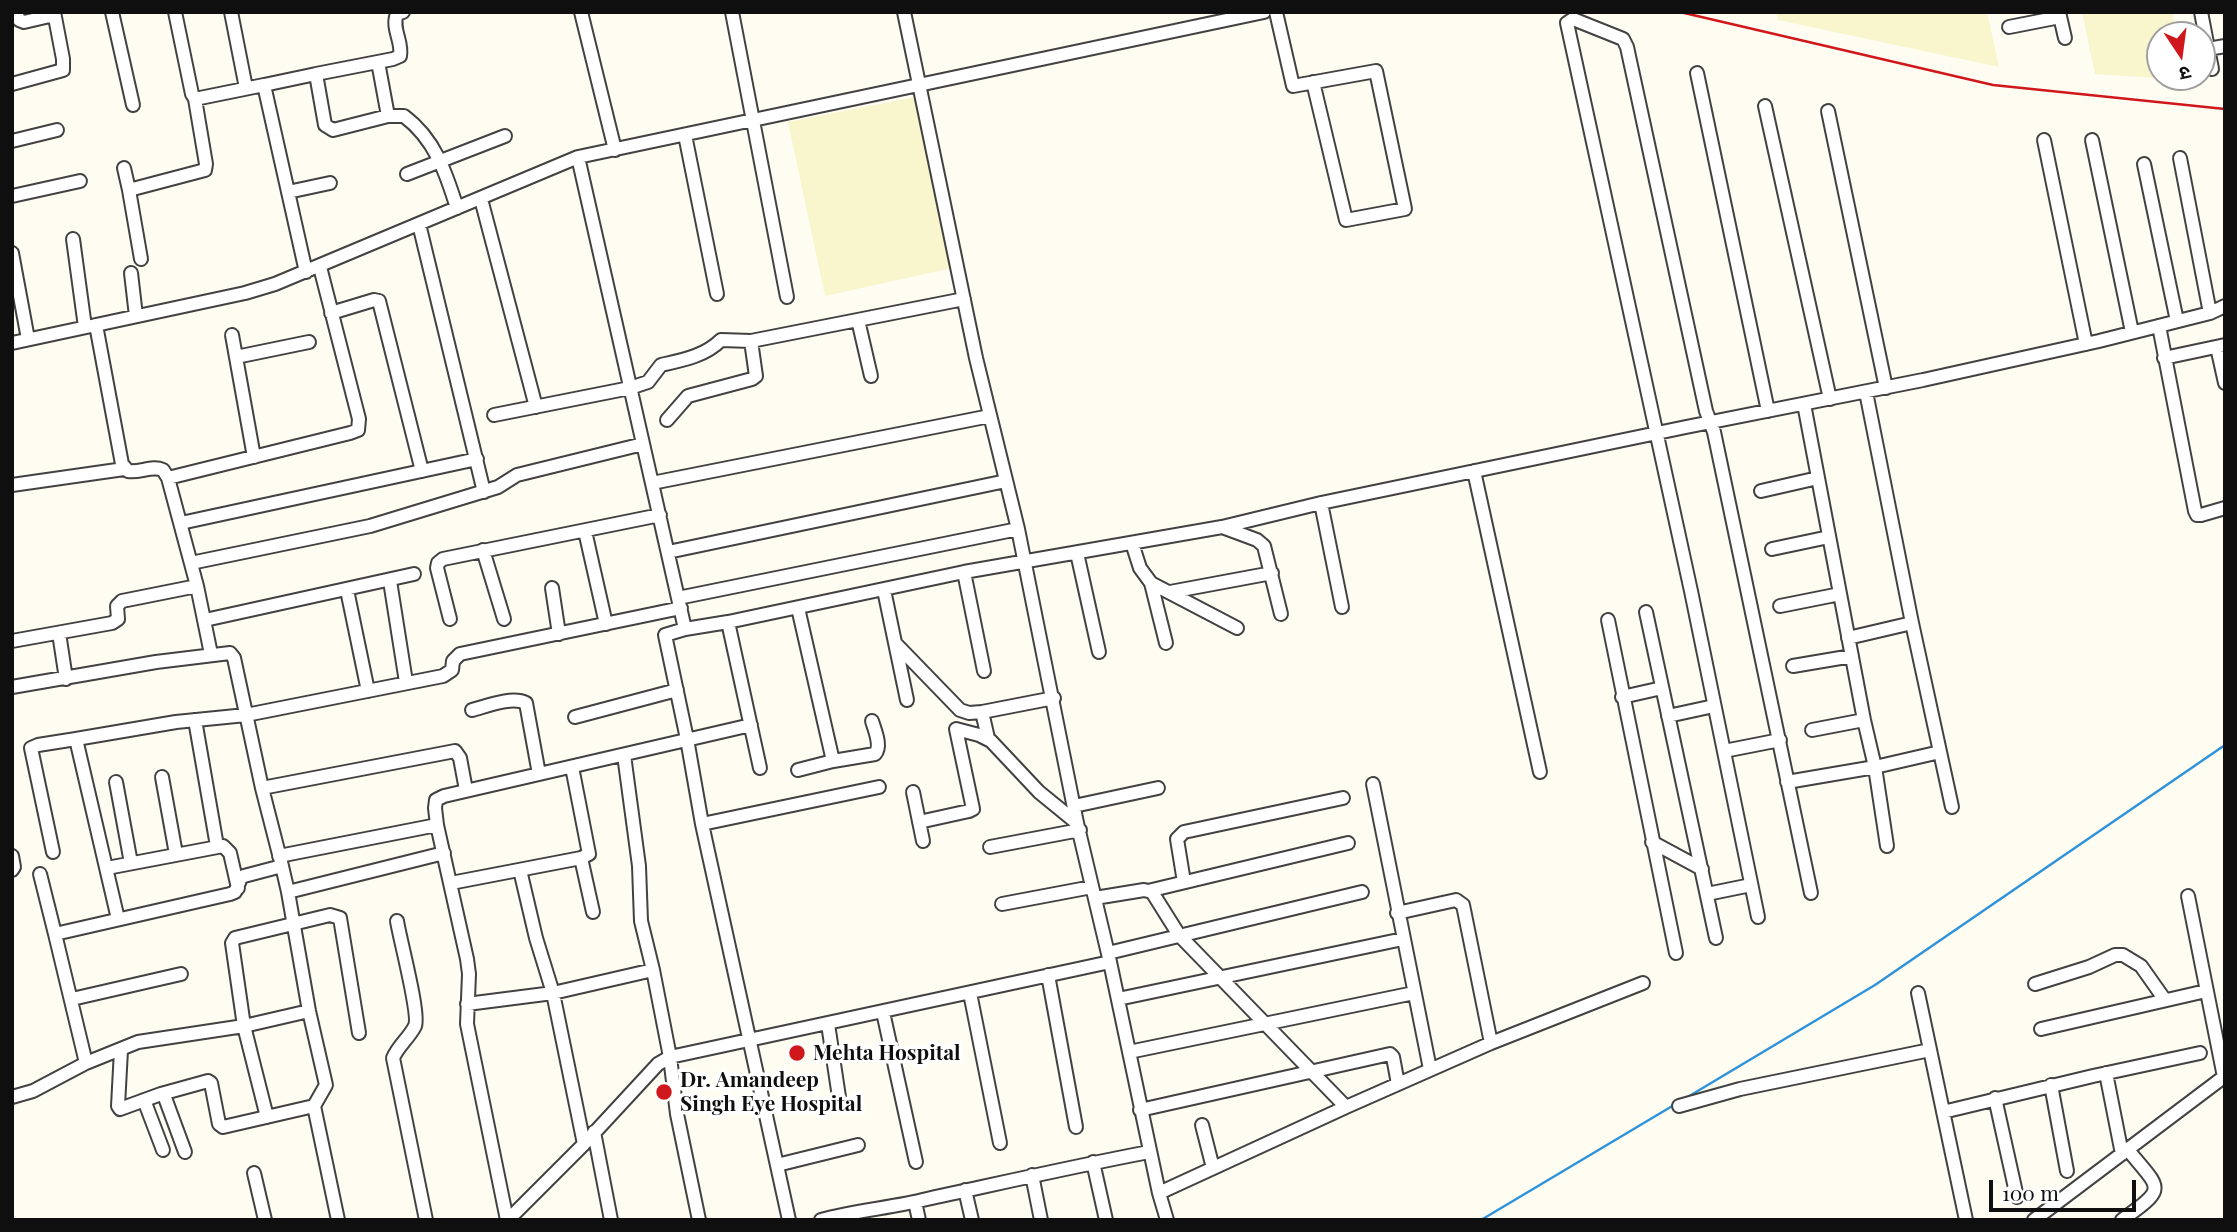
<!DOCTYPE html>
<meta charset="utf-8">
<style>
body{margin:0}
#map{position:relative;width:2237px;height:1232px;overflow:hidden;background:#fffcf1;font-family:"Playfair Display","Noto Sans Devanagari",serif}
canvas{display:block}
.frame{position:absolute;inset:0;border:14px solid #0f0f0f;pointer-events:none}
.north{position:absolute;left:2146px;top:21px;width:70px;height:70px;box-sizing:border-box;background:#fff;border:2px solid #9f9f9f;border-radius:50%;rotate:167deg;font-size:19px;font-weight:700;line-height:28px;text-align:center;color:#0f0f0f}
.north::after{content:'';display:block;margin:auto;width:24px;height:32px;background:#cf171c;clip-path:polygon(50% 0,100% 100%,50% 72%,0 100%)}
.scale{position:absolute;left:1989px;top:1180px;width:147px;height:32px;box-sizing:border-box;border:4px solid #0f0f0f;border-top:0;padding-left:9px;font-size:21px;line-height:24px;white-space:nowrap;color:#0f0f0f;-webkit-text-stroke:5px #fff;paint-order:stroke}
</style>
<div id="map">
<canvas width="2237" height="1232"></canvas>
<div class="frame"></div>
<div class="north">उ</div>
<div class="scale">100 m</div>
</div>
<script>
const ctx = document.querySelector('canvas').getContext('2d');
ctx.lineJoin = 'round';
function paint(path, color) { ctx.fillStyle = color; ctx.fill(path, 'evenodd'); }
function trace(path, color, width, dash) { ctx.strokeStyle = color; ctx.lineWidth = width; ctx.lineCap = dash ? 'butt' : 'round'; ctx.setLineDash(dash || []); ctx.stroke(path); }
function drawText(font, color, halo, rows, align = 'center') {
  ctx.font = font + ' "Playfair Display",serif'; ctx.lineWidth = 7; ctx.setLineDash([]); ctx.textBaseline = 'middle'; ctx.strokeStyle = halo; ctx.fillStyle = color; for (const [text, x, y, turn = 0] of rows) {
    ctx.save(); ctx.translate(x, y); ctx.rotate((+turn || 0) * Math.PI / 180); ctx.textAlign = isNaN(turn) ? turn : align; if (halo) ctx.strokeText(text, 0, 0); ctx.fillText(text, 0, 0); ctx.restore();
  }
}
paint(new Path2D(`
 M1776,12h211l12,55 -221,-47z
 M2082,12h90l5,23h-17v42h26l1,3 -92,-6z
 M916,97l36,171 -127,28 -37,-174z`), '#f9f6cd');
trace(new Path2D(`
 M1686,1098l189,-113 350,-240
 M1481,1220l193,-115`), '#2e93db', 2.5);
const minor = new Path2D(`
 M16,12l3,8 5,2 30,-7
 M112,12l21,93
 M175,12l17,82 3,5 69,-14
 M231,12l15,76
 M403,12l-6,2c-6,14 6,28 3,42l-7,3 -77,15 9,51 8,5 55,-14h16c31,23 42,57 53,92
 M581,12l34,138
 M732,12l55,285
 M904,12l72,346 42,171 59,294 33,139 49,231 8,27
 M1276,12l17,74 83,-15 29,138 -59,11 -33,-138
 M2059,12l6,26
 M2201,12l11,57
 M2009,27l51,-10
 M2208,49l17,-3
 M378,62l10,54
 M1697,73l71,338
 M12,84l51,-14v-11l-9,-47
 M1765,106l65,293
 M1828,111l58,277
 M685,135l32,159
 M2044,140l42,204
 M2092,140l40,192
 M12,141l45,-11
 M578,157l107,472
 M2180,158l30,155
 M2144,164l33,157
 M124,168l5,22
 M407,174l98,-38
 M288,192l42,-9
 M12,196l68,-15
 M481,199l55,208
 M419,224l65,268
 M73,239l12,88
 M12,253l16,86
 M141,259l-12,-69 76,-20 1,-6 -11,-65
 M306,272l-42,-187 52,-11
 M131,273l5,43
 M331,313l43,-13 5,1 43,170
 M858,320l13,56
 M96,325l26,139 6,7c12,2 24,-6 35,-1l5,8 29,108 14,68
 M2159,326l36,185 2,4h4l24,-7
 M232,335l22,122
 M12,343l233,-50 30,-9 303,-127 686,-145
 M2217,347l8,36
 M236,357l73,-15
 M2164,358l61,-13
 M1866,392l46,231 40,184
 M1804,404l60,316 11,47 12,79
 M494,415l136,-27 18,-6 13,-17c22,-5 44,-9 60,-25l30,1 213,-42
 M667,420l21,-24 64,-17 4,-3 -5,-35
 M1474,471l66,301
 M168,478l182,-45 8,-3 1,-11 -39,-152
 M652,483l338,-67
 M12,485l112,-16
 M1761,491l57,-13
 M1321,503l21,104
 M181,523l296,-64
 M1222,527l35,13 7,6 17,68
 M585,531l21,93
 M1132,543l8,25 11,15 86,45
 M1772,549l57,-12
 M483,550l21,69
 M668,552l338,-71
 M1077,553l22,99
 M191,563l179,-37 128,-39 19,-12 126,-31
 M964,572l20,99
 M390,581l16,101
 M1151,583l15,60
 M552,588l7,46
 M347,590l21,101
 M884,590l23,110
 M1170,592l102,-19
 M678,598l340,-69
 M1780,606l60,-12
 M798,608l35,153
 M1646,612l70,326
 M450,619l-13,-51 1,-5 5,-4 217,-44
 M205,620l209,-46
 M1608,620l68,333
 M728,622l32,146
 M59,633l7,46
 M1848,638l64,-15
 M12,641l100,-18 6,-4 -1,-13 5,-5 75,-15
 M896,644l64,66 9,3 13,-1
 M1793,666l59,-10
 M12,687l144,-25 74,-9 4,5 28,130 20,78
 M1622,697l40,-9
 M472,710c15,-4 40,-14 54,-7l13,71
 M1668,716l46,-10
 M575,717l102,-27
 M195,720l22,126
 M1812,730l52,-10
 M988,738l-6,-26 72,-14
 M76,739l100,-17 70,-7 197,-39 9,-6 1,-9 7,-7 221,-46
 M1724,751l56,-11
 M624,755l15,111 2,55 12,49 17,87 7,57 22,106
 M798,770l35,-9 42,-7c7,-8 0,-23 -3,-33
 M162,777l14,77
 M116,782l15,81
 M1787,782l88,-15 65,-15
 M1373,784l57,285
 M262,788l193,-37 5,7 6,32
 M913,792l10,49
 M1074,806l84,-18
 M919,822l50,-11 4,-2 -17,-80 23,6 12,6 48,51 38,31
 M702,824l177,-37
 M1652,842l50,27
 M990,847l90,-17
 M53,852l-22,-104 7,-3 38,-6 42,180
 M12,856l2,11 -2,3
 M279,856l158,-31
 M581,858l12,54
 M107,868l116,-22 7,7 8,35
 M520,870l16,68 17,55 31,151
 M40,874l15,60
 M1184,882l-7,-43 7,-7 159,-34
 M451,883l130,-25 8,-4 -17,-87
 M1148,891l200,-48
 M288,892l21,119 17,74 -12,21
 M1707,894l44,-9
 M2188,896l36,181
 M1095,898l49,-8 8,2 27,43 167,172 -187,86
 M1002,904l90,-17
 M1397,913l59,-13 7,5 28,138
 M1758,917l-67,-326 -124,-568 6,-4 50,20 4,8 79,364 8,21 97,461
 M397,921c3,19 23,93 18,105 -6,12 -17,20 -22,32l33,162
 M1108,953l254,-61
 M1048,975l28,152
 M2035,984l54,-17 26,-12h8l18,11 24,34
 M970,993l30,150
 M1918,993l48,227
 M72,999l109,-25
 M1118,999l285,-60
 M467,1004l86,-11 100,-23
 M883,1012l33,150
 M828,1024l11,73
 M2041,1029l165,-38
 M121,1050l-3,56 2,3 41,-15 47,-13 3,2 8,41 4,3 91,-21 24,114
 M1129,1052l285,-59
 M86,1063l-31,-129 175,-40 5,-2 6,-14 3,-2 38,-10 6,26 156,-39
 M2106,1073l16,81
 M2051,1085l16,86
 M161,1094l3,1 21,57
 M12,1097l21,-6 53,-28 52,-21 106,-16 65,-15
 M1995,1098l22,99
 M144,1100l19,50
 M1679,1106l61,-17 190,-39
 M1346,1107l145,-64 152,-60
 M1140,1110l250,-56 3,3 5,27
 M1943,1112l150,-36 107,-23
 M267,1117l-23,-91 -11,-76 -1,-7 3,-5 95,-23 10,3 19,115
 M1202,1125l11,43
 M594,1132l17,88
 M1093,1162l13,58
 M777,1165l81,-20
 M254,1173l11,47
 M1032,1175l9,45
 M965,1190l7,30
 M915,1202l4,18
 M507,1220l-40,-196 2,-50 -2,-15 -30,-134 -2,-17 1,-8 8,-4 307,-71
 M508,1220l76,-76 74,-80 12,-7 440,-95
 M789,1220l-87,-396 -15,-85 -22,-104 20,-6 43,-7 236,-50 258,-45 99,-24 365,-76 237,-47 176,-39 111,-28 15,-7
 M821,1220c35,-10 71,-12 106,-21 74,-16 148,-33 222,-47
 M2034,1220l191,-144
 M2122,1220c45,-33 40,-29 6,-70`);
trace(minor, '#424242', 16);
trace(minor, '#fff', 12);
trace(new Path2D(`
 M1680,12l313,73 232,24`), '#cf171c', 2.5);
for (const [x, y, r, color] of [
 [797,1053,9,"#cf171c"],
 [664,1092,9,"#cf171c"]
]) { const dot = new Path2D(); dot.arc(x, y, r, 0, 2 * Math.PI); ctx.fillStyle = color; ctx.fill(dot); trace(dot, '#fff', 2.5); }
drawText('bold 21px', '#0f0f0f', '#fff', [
 ["Mehta Hospital",813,1053],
 ["Dr. Amandeep",680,1080],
 ["Singh Eye Hospital",680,1104]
], 'left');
</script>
